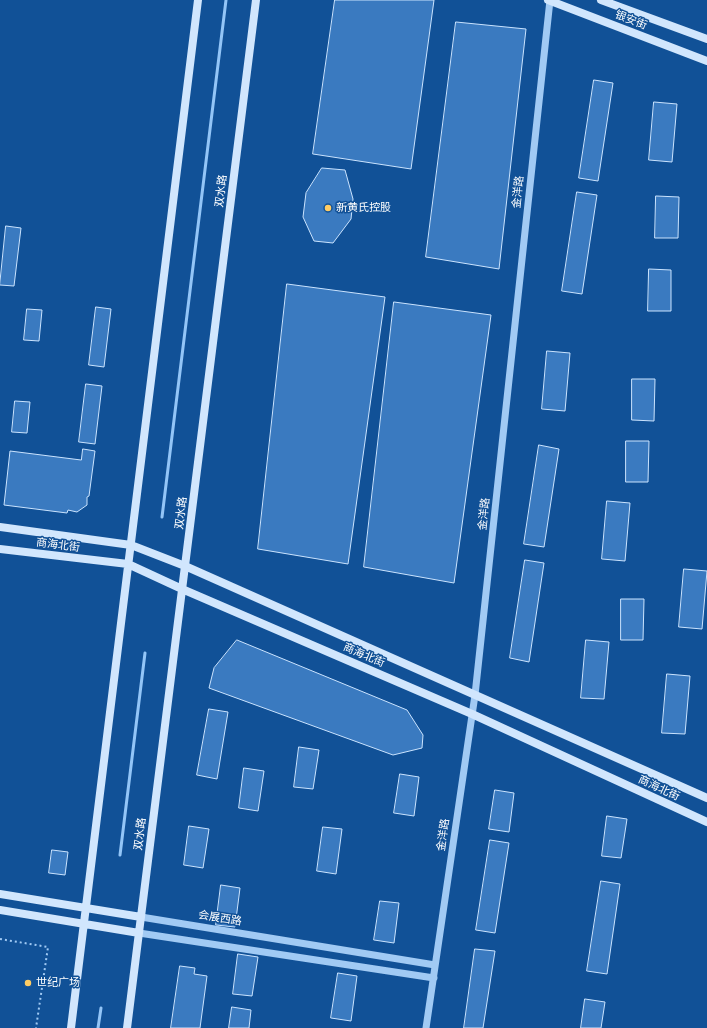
<!DOCTYPE html>
<meta charset="utf-8">
<style>
body{margin:0}
canvas{display:block;background:#115197}
</style>
<canvas width="707" height="1028"></canvas>
<script>
const ctx = document.querySelector('canvas').getContext('2d');
ctx.lineJoin = 'round';
function trace(path, color, width, dash) { ctx.strokeStyle = color; ctx.lineWidth = width; ctx.lineCap = dash ? 'butt' : 'round'; ctx.setLineDash(dash || []); ctx.stroke(path); }
function paint(path, color) { ctx.fillStyle = color; ctx.fill(path, 'evenodd'); }
function drawText(font, color, halo, rows, align = 'center') {
  ctx.font = font + ' "Asap Condensed","Noto Sans SC",sans-serif'; ctx.lineWidth = 3; ctx.setLineDash([]); ctx.textBaseline = 'middle'; ctx.strokeStyle = halo; ctx.fillStyle = color; for (const [text, x, y, turn = 0] of rows) {
    ctx.save(); ctx.translate(x, y); ctx.rotate((+turn || 0) * Math.PI / 180); ctx.textAlign = isNaN(turn) ? turn : align; if (halo) ctx.strokeText(text, 0, 0); ctx.fillText(text, 0, 0); ctx.restore();
  }
}
trace(new Path2D(`
 M162,517l64,-517
 M120,855l25,-202
 M98,1028l3,-20`), '#93c5f7', 3);
const building = new Path2D(`
 M335,0h99l-23,169 -98,-15z
 M456,22l70,7 -27,240 -73,-12z
 M594,80l19,3 -15,98 -19,-3z
 M654,102l23,2 -5,58 -23,-2z
 M322,168l23,2 8,29 -2,20 -18,24 -19,-2 -11,-24 3,-24z
 M577,192l20,3 -15,99 -20,-3z
 M656,196l23,1 -1,41h-23z
 M6,226l15,2 -7,58 -14,-1z
 M649,269l22,1v41h-23z
 M287,284l98,13 -37,267 -90,-15z
 M394,302l97,13 -37,268 -90,-16z
 M96,307l15,2 -7,58 -15,-2z
 M27,309l15,1 -3,31 -15,-1z
 M547,351l23,2 -5,58 -23,-2z
 M632,379h23l-1,42 -22,-1z
 M86,384l16,2 -7,58 -16,-2z
 M15,401l15,1 -3,31 -15,-1z
 M626,441h23l-1,41h-22z
 M539,445l20,4 -15,98 -20,-3z
 M83,449l12,2 -6,45 -2,1v8l-10,7 -9,-2 -1,3 -63,-8 6,-54 71,9z
 M607,501l23,2 -5,58 -23,-2z
 M525,560l19,3 -15,99 -19,-4z
 M684,569l23,2 -5,58 -23,-2z
 M621,599h23l-1,41h-22z
 M237,640l170,70 16,25 -1,13 -29,7 -184,-67 5,-20z
 M586,640l23,2 -5,57 -23,-1z
 M667,674l23,2 -5,58 -23,-1z
 M209,709l19,3 -11,67 -20,-4z
 M299,747l20,3 -6,39 -19,-2z
 M244,768l20,3 -6,40 -19,-3z
 M400,774l19,3 -5,39 -20,-3z
 M495,790l19,3 -5,39 -20,-3z
 M607,816l20,3 -6,39 -19,-2z
 M189,826l20,3 -6,39 -19,-3z
 M323,827l19,2 -6,45 -19,-3z
 M490,840l19,3 -14,90 -19,-3z
 M52,850l16,2 -3,23 -16,-2z
 M601,881l19,3 -13,90 -20,-3z
 M221,885l19,3 -5,39 -19,-2z
 M380,901l19,2 -5,40 -20,-3z
 M475,949l20,2 -12,77h-19z
 M238,954l20,3 -6,39 -19,-2z
 M180,966l15,2 -1,6 13,2 -7,52h-29z
 M338,973l19,3 -6,45 -20,-3z
 M585,999l20,3 -4,26h-20z
 M232,1007l19,3 -2,18h-20z`);
paint(building, '#3a7ac0');
trace(building, '#cae3fe', 1);
trace(new Path2D(`
 M0,939l48,8 -12,81`), '#a1caf4', 2, [2, 3]);
trace(new Path2D(`
 M141,917l294,48
 M139,933l295,45
 M426,1028l49,-333 75,-695`), '#a1caf4', 7);
trace(new Path2D(`
 M548,0l159,61
 M601,0l106,39
 M0,527l131,18 54,21 522,232
 M0,549l128,15 54,25 290,125 235,108
 M0,894l141,23
 M0,910l139,23
 M71,1028l127,-1028
 M127,1028l129,-1028`), '#d1e6fd', 8);
for (const [x, y, r, color] of [
 [328,208,4,"#ffcc64"],
 [28,983,4,"#ffcc64"]
]) { const dot = new Path2D(); dot.arc(x, y, r, 0, 2 * Math.PI); ctx.fillStyle = color; ctx.fill(dot); trace(dot, '#115197', 1.5); }
drawText('11px', '#fff', '#115197', [
 ["银安街",631,20,21],
 ["双水路",221,191,-83],
 ["金洋路",518,192,-84],
 ["双水路",181,513,-83],
 ["金洋路",484,514,-84],
 ["商海北街",58,545,7],
 ["商海北街",364,655,23],
 ["商海北街",659,788,25],
 ["双水路",140,834,-83],
 ["金洋路",443,835,-82],
 ["会展西路",220,918,9]
]);
drawText('11px', '#fff', '#115197', [
 ["新黄氏控股",336,208],
 ["世纪广场",36,983]
], 'left');
</script>
